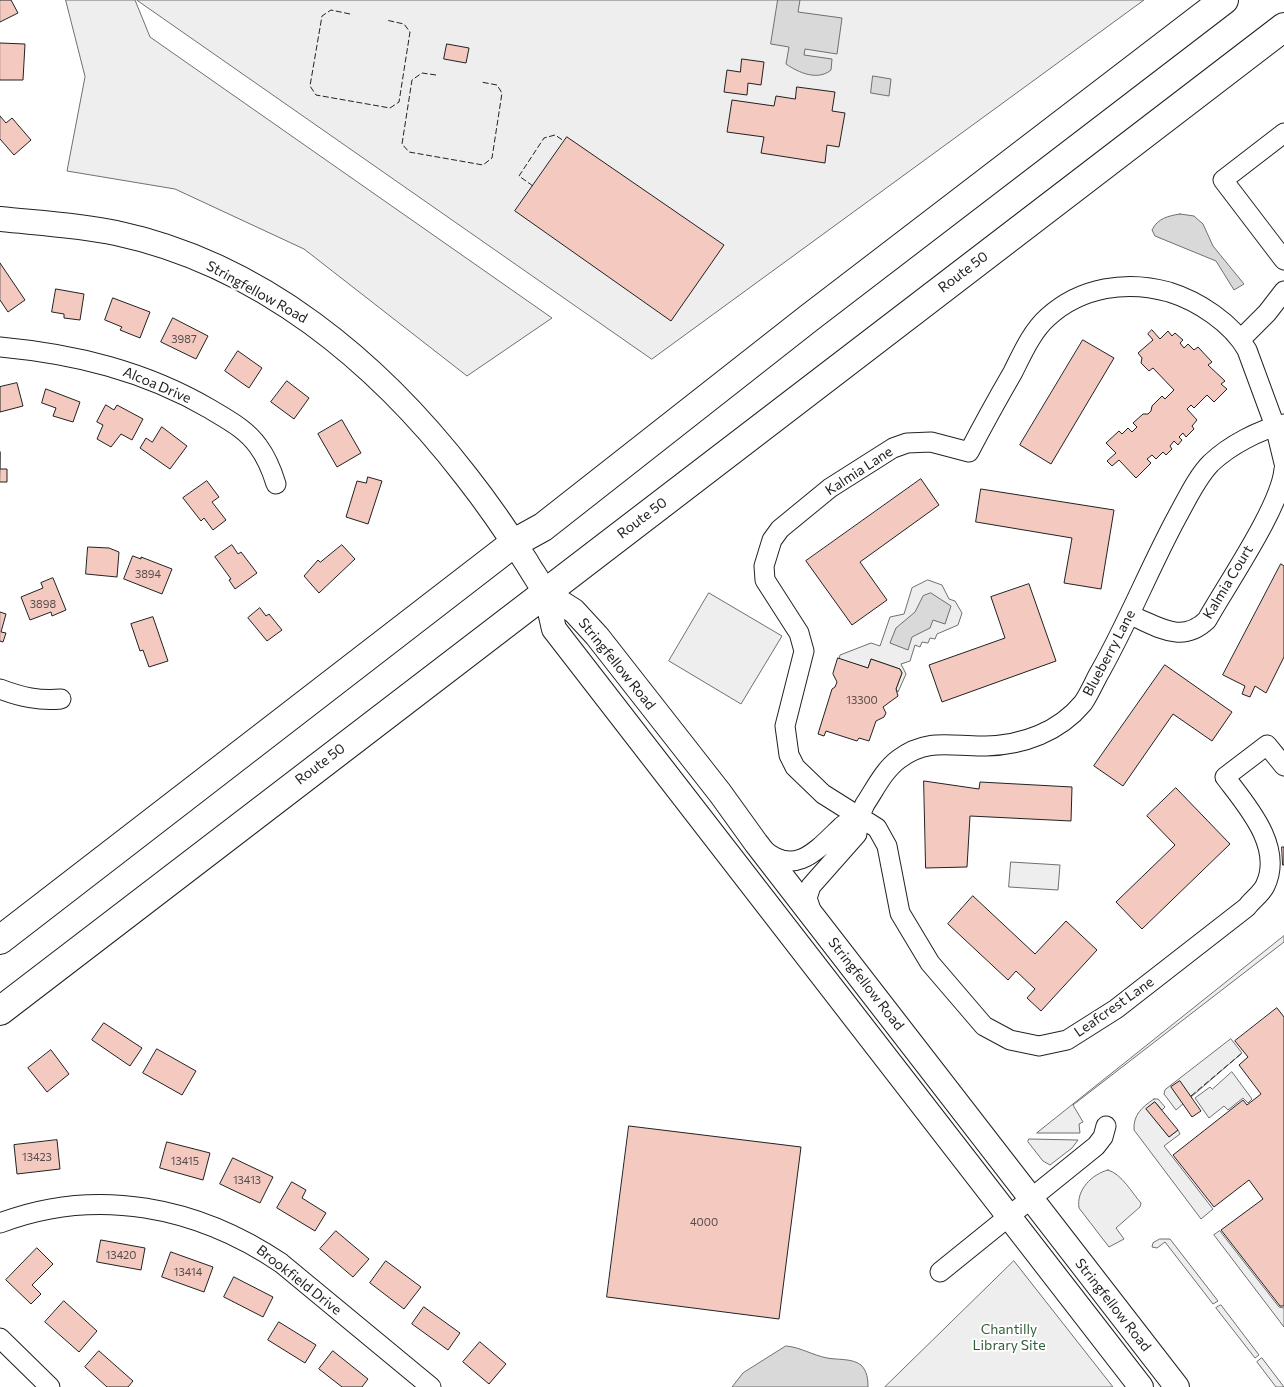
<!DOCTYPE html>
<style>
body{margin:0}
canvas{display:block;background:#fff}
</style>
<canvas width="1284" height="1387"></canvas>
<script>
const ctx = document.querySelector('canvas').getContext('2d');
ctx.lineJoin = 'round';
function paint(path, color) { ctx.fillStyle = color; ctx.fill(path, 'evenodd'); }
function trace(path, color, width, dash) { ctx.strokeStyle = color; ctx.lineWidth = width; ctx.lineCap = dash ? 'butt' : 'round'; ctx.setLineDash(dash || []); ctx.stroke(path); }
function drawText(font, color, halo, rows, align = 'center') {
  ctx.font = font + ' Commissioner,sans-serif'; ctx.lineWidth = 4; ctx.setLineDash([]); ctx.textBaseline = 'middle'; ctx.strokeStyle = halo; ctx.fillStyle = color; for (const [text, x, y, turn = 0] of rows) {
    ctx.save(); ctx.translate(x, y); ctx.rotate((+turn || 0) * Math.PI / 180); ctx.textAlign = isNaN(turn) ? turn : align; if (halo) ctx.strokeText(text, 0, 0); ctx.fillText(text, 0, 0); ctx.restore();
  }
}
const green = new Path2D(`
 M66,0h69l15,37 402,281 -85,58 -163,-127 -129,-60 -108,-18 18,-94z
 M137,0h1007l-492,359z
 M928,580l14,5 7,14 6,2 7,12 -4,12 -21,9 -2,5 -5,-1 -2,5 -6,-1 -2,5 -5,-2 -5,16 -9,3 5,10 -8,18 -2,-3 6,-16 -2,-4 -29,-10 -3,9 -29,-9 1,-4 31,-12 9,3 10,-29 14,-3 8,-26z
 M709,593l73,43 -41,68 -72,-43z
 M1011,862l49,3 -2,25 -49,-3z
 M1284,936v6l-211,163 10,17 -4,2 1,9h-43z
 M1231,1039l11,14 -66,57 -12,-16 1,-4z
 M1232,1072l20,27 -4,4 -5,-5 -15,12 -4,-4 -15,12 -14,-20 15,-11 2,2z
 M1154,1099h4l7,8 -3,3 -7,-8 -8,7 22,28 9,-7 2,4 -16,12 49,63 -12,10 -67,-89c-1,-15 8,-23 20,-31z
 M1029,1139l49,1 -6,8 -22,17 -7,-4 -15,-19z
 M1108,1170c14,4 24,23 33,33l-1,4 -24,21 8,11 -15,8 -30,-39c-3,-18 13,-34 29,-38z
 M1220,1231l59,76 5,1v19l-70,-92z
 M1160,1239h10l48,62 -5,3 -48,-62 -8,6 -5,-1 1,-4z
 M1014,1261l99,126h-228z
 M1221,1305l38,50 -4,3 -39,-50z
 M1262,1358l22,29h-8l-19,-25z`);
paint(green, '#eee');
trace(green, '#6f6f6f', 1);
const water = new Path2D(`
 M778,0h22l-2,12 44,6 -5,36 -32,-5 -1,6 28,4 -1,11c-13,11 -32,3 -45,-6l3,-17 -18,-3z
 M873,76l18,3 -2,17 -18,-3z
 M1180,214l14,2 9,8 10,22 31,38 -10,6 -18,-29 -61,-25 -3,-6c6,-12 16,-14 28,-16z
 M931,593l20,13 -6,18 -12,-4 -3,8 -18,9 -4,13 -18,-7 6,-15 19,-16 8,-16z
 M786,1346c14,1 26,9 41,12 10,2 25,0 34,7 6,6 7,14 7,22h-136l11,-14z`);
paint(water, '#d9d9d9');
trace(water, '#6f6f6f', 1);
const building = new Path2D(`
 M0,0h11l7,13 -18,9z
 M0,43l25,1 -2,36h-23z
 M447,44l22,4 -3,15 -22,-4z
 M742,59l22,3 -3,23 -13,-2 -1,12 -23,-3 3,-22 13,2z
 M797,87l38,5 -3,19 13,2 -6,34 -12,-2 -2,18 -64,-10 3,-16 -37,-5 5,-32 42,6 2,-10 19,3z
 M0,116l6,7 6,-5 19,22 -17,15 -14,-16z
 M567,137l157,108 -53,76 -156,-110z
 M0,263l25,37 -17,12 -8,-12z
 M56,289l28,5 -4,26 -16,-2v-4l-12,-2z
 M113,298l37,14 -10,26 -20,-8 2,-3 -17,-7z
 M173,318l35,18 -12,23 -35,-17z
 M1152,330l8,9 8,-8 4,5 3,-3 8,7 -3,3 4,5 4,-4 6,6 4,-3 14,15 -4,3 17,16 -4,3 6,5 -13,13 -7,-7 -13,13 -3,-3 -4,4 10,11 -5,6 2,3 -8,8 -3,-4 -4,4 3,3 -4,5 -4,-4 -4,5 2,3 -6,6 -3,-3 -7,7 -4,-4 -5,4 4,4 -15,15 -17,-18 -7,6 -5,-5 9,-8 -10,-10 13,-12 3,3 6,-6 4,4 5,-5 -4,-4 10,-9h5l3,-3 1,-5 10,-10 3,3 9,-9 -21,-22 -4,3 -8,-8 1,-5 -4,-5 15,-13 -5,-6z
 M1083,340l31,18 -63,106 -31,-19z
 M238,351l24,17 -13,20 -24,-17z
 M287,381l22,17 -15,21 -23,-17z
 M17,383l6,23 -23,6v-25z
 M46,389l34,13 -7,20 -20,-6 3,-8 -14,-5z
 M106,405l8,5 3,-5 26,14 -11,21 -11,-6 -10,13 -14,-8 6,-14 -6,-3z
 M342,420l19,33 -24,14 -19,-33z
 M162,427l25,19 -17,23 -30,-21 6,-10 6,4z
 M0,452v17h7v13h-7z
 M368,477l14,4 -14,43 -22,-7 11,-36 9,2z
 M921,479l18,26 -79,57 27,38 -35,25 -46,-64z
 M207,481l12,16 -7,5 14,18 -13,10 -9,-12 -3,3 -18,-23z
 M981,489l133,21 -13,79 -37,-6 8,-45 -96,-16z
 M232,545l6,9 3,-2 16,21 -22,16 -6,-9 2,-1 -16,-22z
 M342,545l13,14 -36,34 -15,-17 14,-16 2,2z
 M88,547l21,1 10,4 -2,25 -31,-3z
 M133,556l8,3v-2l31,12 -10,25 -38,-15z
 M1281,564l3,2v91l-18,36 -11,-7 -5,11 -8,-3 3,-8 -22,-11z
 M53,578l13,32 -14,6 -1,-4 -21,8 -9,-23 22,-9 -2,-5z
 M1029,584l27,77 -114,41 -13,-37 76,-27 -14,-41z
 M260,608l6,8 3,-2 13,16 -15,11 -19,-23z
 M0,612l6,2 -5,18 5,1 -3,9 -3,-1z
 M153,617l15,44 -19,6 -6,-17 -3,1 -9,-27z
 M838,658l30,10 3,-9 29,10 2,4 -6,16 2,7 -15,11 3,6 -2,4 -8,4 -7,20 -10,-3 -2,3 -31,-10 -2,5 -6,-2 14,-45 3,-2 2,-5 -4,-8z
 M1165,665l67,47 -20,29 -39,-27 -50,72 -29,-20z
 M924,781l55,8 1,-7 92,5 -1,34 -101,-5 -3,51 -41,1z
 M1176,788l54,56 -88,85 -26,-27 59,-57 -28,-29z
 M1282,847h2v18h-1z
 M973,896l62,58 31,-33 31,29 -56,61 -14,-13 8,-9 -19,-18 -8,9 -60,-56z
 M1277,1008l7,9v289h-4l-59,-76 42,-31 -14,-19 -35,27 -41,-52 70,-55 4,5 14,-11 -22,-29 9,-8 -13,-16z
 M104,1023l38,25 -12,18 -38,-26z
 M157,1049l39,22 -14,24 -39,-22z
 M51,1050l18,24 -22,18 -19,-24z
 M1180,1081l21,30 -9,6 -21,-30z
 M1155,1102l23,28 -9,7 -23,-28z
 M629,1126l172,21 -22,172 -172,-22z
 M57,1140l3,29 -43,5 -3,-29z
 M167,1142l43,11 -7,27 -43,-12z
 M233,1158l40,19 -13,26 -40,-19z
 M292,1182l14,8 -4,8 24,15 -11,18 -38,-23z
 M336,1231l33,28 -16,18 -33,-28z
 M101,1240l44,8 -4,22 -44,-8z
 M37,1248l16,16 -21,21 9,9 -10,10 -25,-24z
 M171,1252l42,15 -9,25 -42,-15z
 M386,1261l35,26 -17,22 -34,-26z
 M234,1277l39,20 -10,20 -39,-20z
 M64,1301l33,30 -18,21 -34,-30z
 M424,1307l36,26 -12,17 -36,-26z
 M279,1322l37,23 -11,18 -37,-23z
 M480,1342l26,22 -17,20 -26,-22z
 M99,1351l34,30 -5,6h-21l-22,-20z
 M333,1351l35,28 -6,8h-20l-23,-18z`);
paint(building, '#f3c9c0');
trace(building, '#222', 1);
const minor = new Path2D(`
 M1284,133l-61,47 61,80
 M1241,339l26,-26 17,-22
 M0,347c75,7 145,24 210,62 18,11 36,20 48,37 9,12 14,25 18,38
 M1284,463l-9,-37 -28,-76c-15,-27 -49,-49 -78,-58 -42,-12 -88,-5 -121,25 -16,14 -26,37 -35,55 -15,26 -30,53 -44,80l-38,-10 -24,1 -14,5 -63,40 -50,41 -8,11 -8,26 1,14 34,53 5,18 -19,75 4,29 6,12 28,27 54,34 10,18 13,67 30,50 54,63 26,14 29,6 28,-6 49,-31 131,-102c5,-7 14,-13 18,-21 19,-39 -18,-80 -40,-109l42,-32 17,21
 M1130,615c28,11 51,30 77,5 20,-36 74,-114 77,-151
 M0,689c21,8 39,12 61,10
 M763,849c32,29 55,0 78,-22 5,-5 12,-6 16,-10 4,-2 6,-9 8,-13 10,-15 19,-34 34,-45 29,-22 54,-12 87,-13 37,-1 73,-14 97,-43 7,-10 12,-23 18,-33 28,-50 49,-103 76,-153 10,-18 20,-40 34,-54 19,-18 48,-33 73,-39
 M813,916l-6,-18 4,-12 46,-52v-17
 M0,1223c97,-37 198,-16 281,40l150,124
 M940,1272l156,-126 7,-9 3,-11
 M0,1338l50,49`);
const major = new Path2D(`
 M0,219c39,4 78,6 116,14 145,31 262,129 350,243 22,28 42,57 61,87 5,9 13,19 17,29 5,11 7,25 10,37l587,758
 M544,592l30,19 23,25 123,157 36,50 421,544`);
const highway = new Path2D(`
 M0,940l514,-397 29,-16 266,-209 415,-318
 M0,1011l1284,-984`);
trace(minor, '#222', 21);
trace(major, '#222', 26);
trace(highway, '#222', 30);
trace(minor, '#fff', 19);
trace(major, '#fff', 24);
trace(highway, '#fff', 28);
trace(new Path2D(`
 M350,14l-19,-4 -9,6 -12,70 6,9 74,13 9,-6 11,-70 -6,-8 -18,-4
 M436,75l-14,-2 -10,7 -10,64 7,8 74,13 9,-7 10,-65 -5,-8 -16,-3
 M533,186l-14,-10 25,-38 11,-3 9,6
 M1191,1096l51,-43`), '#222', 1, [6, 2.5]);
drawText('11px', '#564c4a', null, [
 ["3987",184,339],
 ["3894",148,574],
 ["3898",43,604],
 ["13300",862,700],
 ["13423",37,1157],
 ["13415",185,1161],
 ["13413",247,1180],
 ["4000",704,1222],
 ["13420",121,1255],
 ["13414",188,1272]
]);
drawText('14px', '#222', '#fff', [
 ["Route 50",963,272,-37],
 ["Stringfellow Road",257,292,29],
 ["Alcoa Drive",157,385,23],
 ["Kalmia Lane",859,471,-33],
 ["Route 50",642,518,-37],
 ["Kalmia Court",1228,582,-59],
 ["Blueberry Lane",1109,653,-62],
 ["Stringfellow Road",617,664,51],
 ["Route 50",320,764,-37],
 ["Stringfellow Road",866,984,52],
 ["Leafcrest Lane",1114,1007,-35],
 ["Brookfield Drive",299,1280,38],
 ["Stringfellow Road",1113,1305,52]
]);
drawText('14px', '#2f5e38', '#fff', [
 ["Chantilly",1009,1329],
 ["Library Site",1009,1345]
]);
</script>
